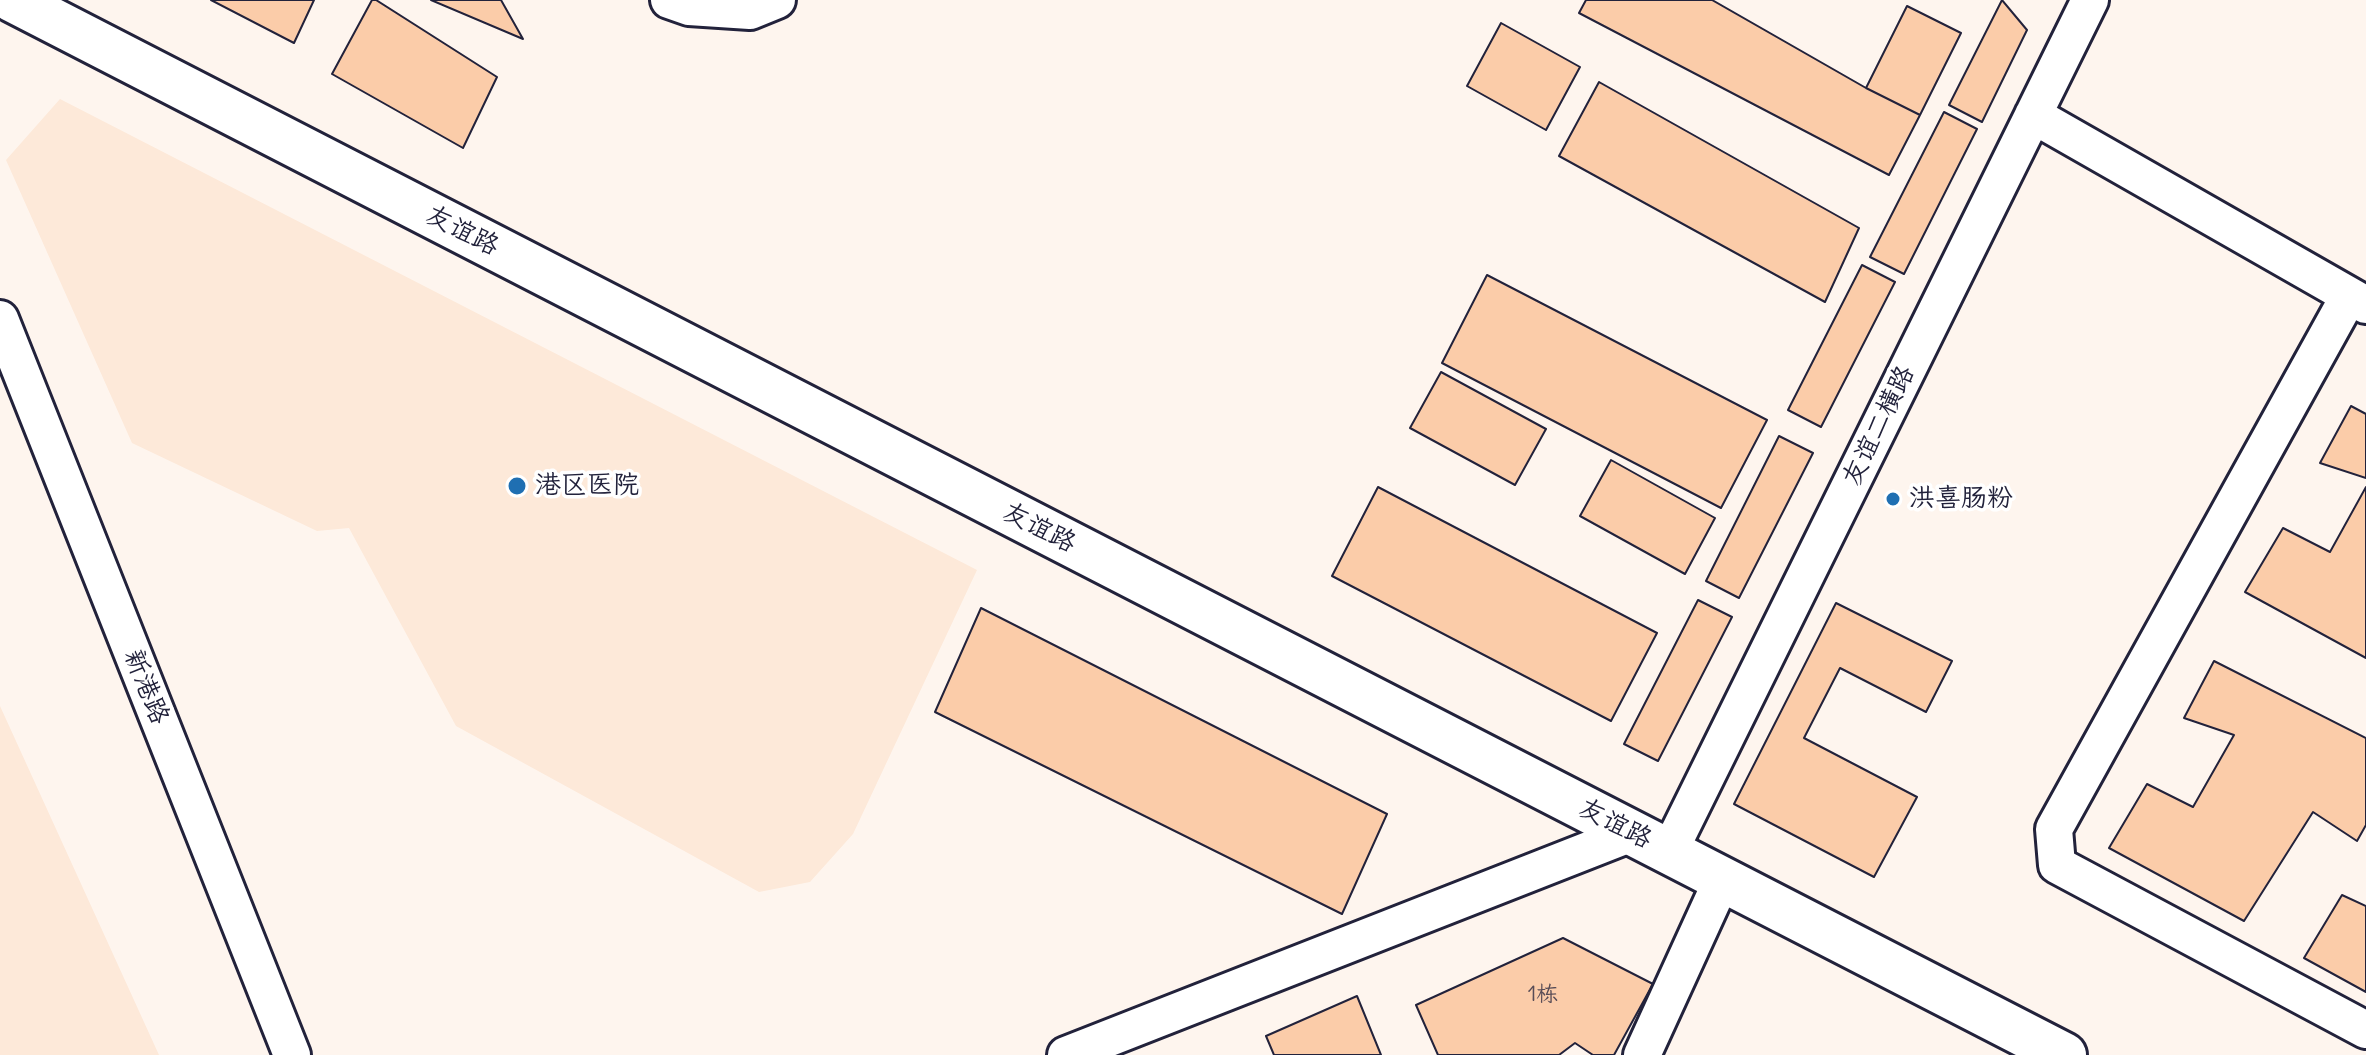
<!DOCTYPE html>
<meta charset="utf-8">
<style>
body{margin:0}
canvas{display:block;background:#fef5ee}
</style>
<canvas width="2366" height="1055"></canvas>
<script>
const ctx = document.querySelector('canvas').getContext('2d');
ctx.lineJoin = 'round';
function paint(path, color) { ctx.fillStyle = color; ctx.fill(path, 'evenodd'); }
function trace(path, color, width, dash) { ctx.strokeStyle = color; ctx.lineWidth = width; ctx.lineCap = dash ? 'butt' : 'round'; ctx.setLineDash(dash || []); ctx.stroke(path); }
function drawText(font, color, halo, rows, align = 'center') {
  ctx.font = font + ' Delius,"LXGW WenKai TC",sans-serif'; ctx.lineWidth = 7; ctx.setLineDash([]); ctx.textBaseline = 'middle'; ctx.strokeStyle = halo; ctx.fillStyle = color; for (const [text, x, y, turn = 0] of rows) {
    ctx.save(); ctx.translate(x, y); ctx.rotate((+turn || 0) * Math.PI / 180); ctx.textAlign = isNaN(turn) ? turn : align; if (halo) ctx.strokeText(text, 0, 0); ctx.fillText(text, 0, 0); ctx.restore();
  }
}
paint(new Path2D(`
 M60,99l917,471 -124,264 -43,48 -51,10 -303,-166 -107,-198 -32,3 -185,-88 -126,-283z
 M0,706l159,349h-159z`), '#fde9d9');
const building = new Path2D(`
 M211,0h103l-20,43z
 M372,0h4l121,77 -34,71 -131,-74z
 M431,0h70l22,39z
 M1586,0h126l154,88 54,27 -31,60 -310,-162z
 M2002,0l25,30 -45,92 -33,-17z
 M1907,6l54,27 -41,82 -54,-27z
 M1501,23l79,44 -34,63 -79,-44z
 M1599,82l260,146 -34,74 -266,-146z
 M1944,112l33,17 -73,145 -34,-17z
 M1862,265l33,17 -74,145 -33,-17z
 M1487,275l280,145 -46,88 -279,-145z
 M1441,372l105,57 -31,56 -105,-57z
 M2351,406l15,8v64l-46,-15z
 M1779,436l34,17 -74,145 -33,-17z
 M1611,460l104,58 -30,56 -105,-58z
 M1378,487l279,146 -46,88 -279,-145z
 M2366,487v171l-121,-66 38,-64 47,24z
 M1698,600l34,17 -74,144 -34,-17z
 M1836,603l116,58 -26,51 -86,-44 -36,70 113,59 -43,80 -140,-73z
 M981,608l406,206 -45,100 -407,-202z
 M2214,661l152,77v87l-9,16 -44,-29 -69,109 -135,-73 38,-64 46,23 41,-72 -50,-17z
 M2342,895l24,11v86l-62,-34z
 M1563,938l90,46 -39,71h-21l-18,-12 -16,12h-121l-22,-50z
 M1357,996l24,59h-107l-8,-19z`);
paint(building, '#fbcca9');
trace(building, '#22223b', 2);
const minor = new Path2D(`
 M669,0l20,7 61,4 27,-11
 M2033,115l333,190
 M2349,296l-295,533 3,36 309,165
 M0,319l292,736
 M1669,852l421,-852
 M1066,1055l566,-222
 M1642,1055l80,-175`);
const major = new Path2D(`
 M13,0l2051,1055`);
trace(minor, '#22223b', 42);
trace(major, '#22223b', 50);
trace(minor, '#fff', 36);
trace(major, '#fff', 44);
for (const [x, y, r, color] of [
 [517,486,10,"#1f6fb2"],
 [1893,499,8,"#1f6fb2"]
]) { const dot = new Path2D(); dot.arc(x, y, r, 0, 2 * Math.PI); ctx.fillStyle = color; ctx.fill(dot); trace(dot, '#fff', 3); }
drawText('22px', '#584c56', null, [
 ["1栋",1543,995]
]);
drawText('26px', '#22223b', '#fff', [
 ["友谊路",462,231,27],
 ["友谊二横路",1879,426,-64],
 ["友谊路",1039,528,27],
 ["新港路",146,687,68],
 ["友谊路",1615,824,27]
]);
drawText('26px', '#22223b', '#fff', [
 ["港区医院",535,486],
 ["洪喜肠粉",1909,499]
], 'left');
</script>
